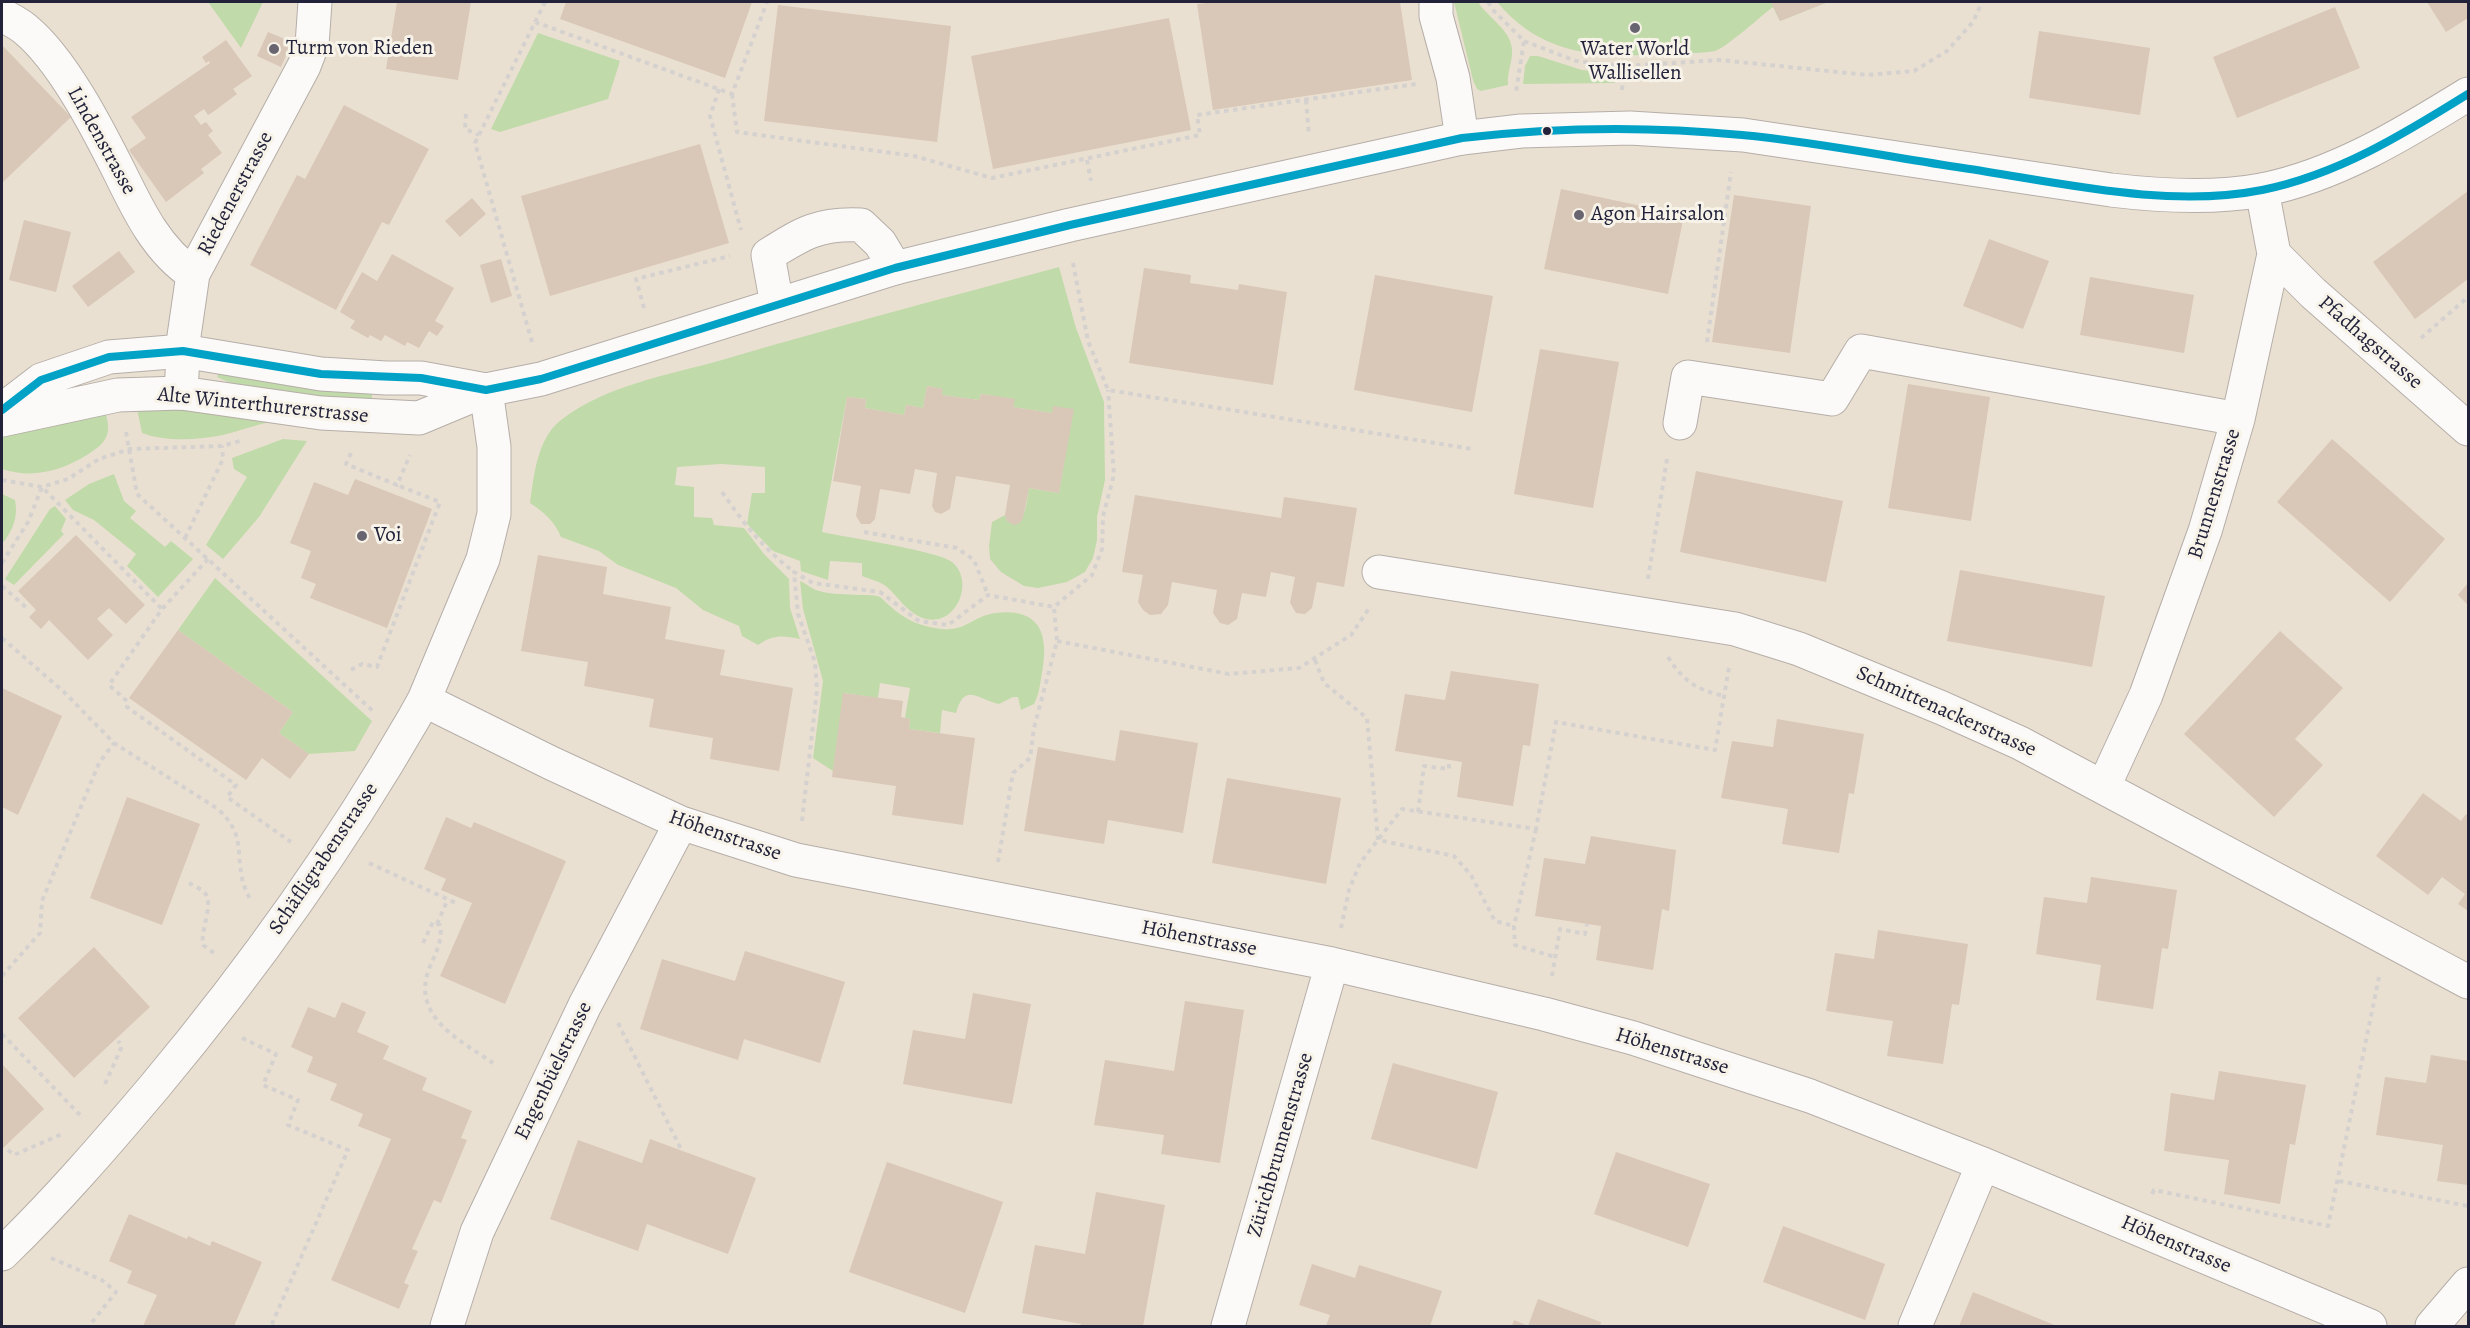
<!DOCTYPE html>
<meta charset="utf-8">
<style>
body{margin:0}
#map{position:relative;width:2470px;height:1328px;overflow:hidden;background:#eae0d2;font-family:Alegreya,serif}
canvas{display:block}
.frame{position:absolute;inset:0;border:3px solid #22223b;pointer-events:none}
</style>
<div id="map">
<canvas width="2470" height="1328"></canvas>
<div class="frame"></div>
</div>
<script>
const ctx = document.querySelector('canvas').getContext('2d');
ctx.lineJoin = 'round';
function paint(path, color) { ctx.fillStyle = color; ctx.fill(path, 'evenodd'); }
function trace(path, color, width, dash) { ctx.strokeStyle = color; ctx.lineWidth = width; ctx.lineCap = dash ? 'butt' : 'round'; ctx.setLineDash(dash || []); ctx.stroke(path); }
function drawText(font, color, halo, rows, align = 'center') {
  ctx.font = font + ' Alegreya,serif'; ctx.lineWidth = 6; ctx.setLineDash([]); ctx.textBaseline = 'middle'; ctx.strokeStyle = halo; ctx.fillStyle = color; for (const [text, x, y, turn = 0] of rows) {
    ctx.save(); ctx.translate(x, y); ctx.rotate((+turn || 0) * Math.PI / 180); ctx.textAlign = isNaN(turn) ? turn : align; if (halo) ctx.strokeText(text, 0, 0); ctx.fillText(text, 0, 0); ctx.restore();
  }
}
paint(new Path2D(`
 M208,2h55l-22,46z
 M1454,2h24c10,16 35,29 34,50 0,12 -5,20 -4,33l-27,6 -4,-2 -4,-9z
 M1497,2h331l-48,19 -7,-14c-11,8 -47,41 -58,44 -16,3 -34,2 -51,3 -66,4 -122,2 -167,-52z
 M538,33l82,28 -12,38 -108,33 -9,-3z
 M1530,56h8l44,14 29,3 4,10 -92,1 2,-18z
 M1059,267l17,61 28,74 1,78 -8,37v23l-4,18 -8,14 -18,10 -29,6 -14,-2 -23,-14 -11,-13 -1,-13 3,-24 13,-7 2,6 6,3c14,-4 13,-23 16,-36l30,5 14,-84 -21,4 -39,-6 1,-8 -33,-5 -2,6 -37,-5v-6l-15,-3 -4,22 -17,-3 -2,10 -39,-7 1,-9 -19,-2 -25,135c22,5 117,19 130,30 23,19 5,64 -26,57 -18,-5 -26,-20 -39,-32 -6,-5 -17,-8 -25,-11v-13l-32,-2 -2,19 -27,-9 -1,-10 -27,-10 -26,-27 5,-31h13v-26l-44,-3 -44,3 -2,18 19,2v30l18,1 2,7 30,3 20,26 25,25 1,29 10,31c-17,-4 -28,-4 -42,6l-16,-9 -3,-10 -36,-16 -27,-22 -58,-23 -19,-14 -38,-14c-6,-15 -17,-25 -31,-34 4,-28 7,-64 31,-83 45,-35 108,-45 161,-60 111,-33 224,-62 337,-93z
 M220,370l152,22v11c-49,-4 -111,-4 -155,-26z
 M136,404l147,16c-21,2 -39,10 -60,15 -25,5 -57,7 -81,-2z
 M104,408c2,7 5,15 4,23 -2,12 -11,17 -21,24 -26,16 -55,24 -85,14v-31l50,-18z
 M283,439l24,2 -48,76 -36,42 -17,-14 41,-68 -13,-8 -2,-11z
 M114,474l10,27 12,10 -6,7 35,29 6,-6 22,18 -35,38 -31,-31 9,-12 -42,-34 -21,-10 -8,-10 24,-16z
 M2,494l13,6c3,17 -1,27 -11,42l-2,-2z
 M55,506l11,13 -5,12 3,3 -50,51 -9,-6 45,-70z
 M215,578l157,143 -17,30 -46,3 -30,-21 14,-21 -115,-82z
 M800,581c6,2 10,7 16,9 13,5 31,4 45,5 6,0 14,0 19,2 3,2 7,7 10,9 13,12 27,19 45,22 30,6 35,-11 60,-15 46,-6 54,22 47,60 -2,11 -3,22 -8,31l-13,6 -3,-13h-5l-14,7c-21,-4 -34,-23 -43,9l-14,-3 -2,23 -31,-4 1,-10 -5,-1 5,-30 -30,-5 -2,15 -34,-5 -11,78 -20,-13 10,-77 -20,-72z`), '#c0daa9');
paint(new Path2D(`
 M397,2h74l-13,78 -72,-11z
 M566,2h186l-27,76 -165,-59z
 M1215,2h185l12,78 -199,30 -16,-106z
 M1771,2h57l-48,19z
 M2427,2h41v16l-22,14z
 M778,5l173,21 -14,116 -173,-21z
 M2335,7l25,61 -123,50 -24,-61z
 M1169,18l22,112 -198,39 -22,-113z
 M2039,31l111,17 -10,67 -111,-17z
 M268,32l24,10 -11,25 -24,-11z
 M226,40l26,36 -19,13 4,5 -24,18 -5,3 -4,-6 -10,7 7,9 5,-3 7,9 -5,4 14,18 -21,16 3,4 -38,29 -37,-52 17,-12 -15,-21 79,-54 -1,-2 -3,2 -4,-6z
 M2,45l69,72 -69,66z
 M344,105l85,44 -40,76 -7,-3 -46,88 -86,-45 47,-90 8,4z
 M700,144l29,99 -179,53 -29,-100z
 M1561,189l123,26 -16,79 -124,-25z
 M2468,191v88l-53,40 -42,-57z
 M1734,195l77,11 -21,147 -78,-11z
 M472,198l14,16 -26,23 -15,-16z
 M24,220l47,12 -15,60 -47,-12z
 M1989,239l60,22 -26,68 -60,-23z
 M119,251l16,21 -47,35 -16,-21z
 M392,254l62,34 -19,33 9,5 -7,10 -8,-5 -10,17 -12,-6 -2,4 -20,-11 -4,6 -11,-6 -2,3 -18,-10 5,-7 -15,-9 22,-40 15,9z
 M501,259l11,37 -21,7 -11,-38z
 M1144,268l47,7 -1,8 48,7 1,-6 48,8 -14,93 -144,-22z
 M1375,275l118,21 -21,116 -118,-22z
 M2090,277l104,18 -10,58 -104,-18z
 M1540,349l79,13 -26,146 -79,-14z
 M1908,384l82,13 -19,124 -83,-13z
 M927,386l16,3 -1,6 37,5 2,-6 15,2 19,3 -2,8 39,6 1,-7 21,3 -15,84 -30,-5 -6,30 -3,5 -6,2 -7,-4 -2,-6 5,-30 -54,-9 -6,33 -9,5 -6,-2 -3,-6 5,-33 -22,-4 -5,25 -30,-5 -5,30 -5,5h-9l-5,-8 5,-30 -28,-5 14,-84 19,2 -1,9 39,7 2,-10 17,3z
 M2332,439l113,100 -55,63 -113,-100z
 M1696,471l147,30 -17,81 -146,-30z
 M355,479l77,30 -45,119 -77,-30 6,-14 -15,-6 10,-27 -21,-8 24,-61 34,13z
 M1135,495l146,23 3,-21 73,11 -13,79 -27,-5 -5,26 -7,6 -9,-1 -6,-10 5,-26 -24,-5 -5,25 -24,-4 -5,26 -9,6 -8,-2 -7,-10 4,-23 -45,-8 -4,23 -7,9 -11,1 -7,-5 -5,-8 5,-27 -21,-3z
 M76,535l69,70 -19,19 -17,-16 -12,11 16,16 -25,25 -39,-40 -8,9 -12,-12 7,-7 -18,-19z
 M538,555l69,12 -4,27 68,13 -6,32 60,11 -5,25 73,13 -14,83 -69,-12 3,-21 -64,-11 5,-28 -70,-13 4,-24 -67,-11z
 M1960,570l145,26 -13,71 -145,-26z
 M2468,583v22l-10,-10z
 M178,630l115,82 -14,21 30,21 -19,25 -28,-21 -16,22 -117,-82z
 M2280,631l63,57 -48,51 28,26 -49,52 -90,-83z
 M1451,671l88,13 -9,62 -7,-1 -10,61 -56,-9 5,-35 -67,-11 10,-57 40,6z
 M2,688l60,28 -44,99 -16,-8z
 M843,693l60,8 -2,16 9,2 -1,10 66,9 -12,87 -71,-10 4,-29 -64,-9z
 M1777,719l87,15 -10,60 -5,-1 -10,60 -57,-9 6,-35 -67,-11 11,-57 41,6z
 M1120,730l78,13 -15,90 -75,-13 -4,24 -80,-13 14,-84 77,14z
 M1227,778l114,20 -15,86 -114,-21z
 M2423,793l38,28 5,-7 2,2v95l-10,-7 7,-10 -23,-17 -14,18 -52,-39z
 M127,797l73,27 -38,101 -72,-27z
 M446,817l25,11 3,-6 92,39 -61,143 -65,-28 32,-73 -31,-13 5,-11 -22,-10z
 M1591,836l85,14 -7,61 -7,-2 -9,61 -57,-10 5,-34 -66,-10 9,-58 41,6z
 M2091,877l86,13 -9,59 -6,-1 -9,61 -57,-9 5,-35 -65,-11 8,-57 43,6z
 M1878,930l90,14 -9,61 -7,-1 -9,60 -56,-8 6,-35 -67,-10 9,-58 39,6z
 M94,947l56,60 -76,71 -56,-60z
 M745,951l100,31 -25,81 -76,-24 -6,21 -98,-31 22,-70 73,22z
 M973,993l58,11 -19,100 -109,-20 10,-54 52,9z
 M1185,1001l59,9 -24,153 -59,-9 3,-19 -70,-10 11,-65 69,11z
 M342,1002l24,10 -9,20 32,14 -6,13 44,19 -5,12 50,21 -11,27 6,2 -26,63 -7,-3 -22,49 6,2 -14,32 5,2 -10,24 -68,-29 60,-141 -33,-13 5,-12 -33,-14 7,-16 -30,-12 6,-15 -22,-10 17,-40 27,11z
 M2431,1055l37,6v124l-31,-4 6,-36 -67,-10 9,-58 41,6z
 M1393,1063l105,29 -21,77 -106,-30z
 M2,1064l42,45 -42,40z
 M2219,1071l87,14 -11,60 -5,-1 -10,60 -56,-10 5,-34 -65,-9 7,-58 43,7z
 M650,1139l106,39 -28,76 -81,-30 -9,27 -88,-32 28,-79 64,23z
 M1616,1152l94,32 -22,63 -94,-33z
 M887,1162l116,40 -38,111 -116,-41z
 M1096,1192l69,13 -22,121h-63l1,-2 -59,-11 13,-68 50,9z
 M129,1214l58,25 1,-3 22,10 2,-5 50,21 -28,64h-91l14,-31 -30,-12 5,-12 -23,-10z
 M1783,1226l102,38 -20,56 -102,-38z
 M1312,1264l43,14 4,-13 83,26 -12,35h-104l4,-11 -31,-10z
 M1973,1292l84,34h-98z
 M1538,1299l63,23 -1,4h-88l2,-6 14,6z`), '#d9c7b7');
const minor = new Path2D(`
 M1436,2v14l17,62 9,60
 M2,15c7,4 16,8 23,14 38,31 74,102 96,146 18,37 37,76 72,99
 M2274,254l39,39 155,136
 M777,305l-9,-50c35,-22 51,-32 93,-30l19,18 15,25
 M181,393l3,-57 9,-62 111,-208 8,-21 3,-43
 M1680,423l8,-46 144,22 29,-48 377,68
 M1379,572l356,57 64,20 143,59 78,35 448,239
 M424,700l127,63 130,60 115,37 536,104 212,50 89,24 177,58 173,68 387,162
 M2104,786l42,-91 59,-164 33,-112 36,-165 -12,-64
 M2,1254c54,-52 104,-110 153,-168 96,-115 184,-238 259,-368l10,-18 59,-141 11,-45v-67l-8,-57
 M447,1326l30,-94 108,-227 96,-182
 M1228,1326l104,-362
 M1915,1326l68,-162
 M2432,1326l36,-42`);
const major = new Path2D(`
 M2,410l39,-30 68,-23 74,-6 138,23 65,4h35l65,12
 M2,420l116,-25 63,-2 140,20 98,5 67,-28 55,-11 354,-111 175,-43 392,-87 59,-7 109,-3 113,7 368,55c49,6 102,9 151,0 75,-15 143,-57 206,-96`);
trace(minor, '#b5aea8', 35);
trace(major, '#b5aea8', 35);
trace(new Path2D(`
 M1488,2l6,9 30,30 -8,51
 M535,22l197,72 35,-92
 M1524,41l52,20 48,5
 M719,89l-9,27 31,114
 M1622,90l2,-24 96,-6 147,15 47,-4 33,-20 26,-29 9,-20
 M732,94l5,38 177,24 78,22 208,-43 -3,-20 219,-31
 M1306,100l3,35
 M466,114l-1,15 14,6
 M1087,160l4,21
 M1073,263l15,78 20,49 364,59
 M644,308l-8,-29 94,-23
 M2421,338l47,-41
 M532,342l-57,-199 70,-141
 M1707,342l24,-170
 M126,432l11,62 238,219
 M351,453l-5,11 51,21 13,-30
 M2,480l40,7 26,-8 31,-20 31,-10 92,-3 18,-5
 M722,492c23,33 40,55 72,80
 M864,532l93,16 17,12 14,35
 M185,538l38,-79 -1,-13
 M208,559l-46,50 -53,76 18,16v6l109,78 -9,12 64,45
 M2,563l26,-41 14,-35 120,122
 M1648,579l19,-120
 M2,586l27,24
 M2,638l62,54 50,51 104,66c26,25 18,37 24,69 1,8 6,15 8,22
 M1057,641l172,33 70,-6 52,-33 19,-28
 M1668,657c15,24 29,33 56,39
 M1315,660l9,23 43,35 11,122 76,16 17,19 24,46 19,5
 M351,670l11,-6 15,3 63,-165 -43,-17
 M1418,812l6,-46 25,3v-9
 M802,821l15,-131 -2,-28 -17,-48 -4,-42 19,11 67,9 39,29 29,4 40,-30 66,12
 M1536,829l-22,97 1,19 40,12
 M998,862l15,-89 17,-15 4,-30 23,-87 -3,-34 38,-32 10,-26 1,-33 11,-41 -6,-85
 M369,863l89,41
 M189,883c5,3 13,6 16,10 9,11 -5,38 -2,52l11,8
 M437,924l11,-25
 M1341,928l8,-38 11,-27 42,-54 134,20 20,-107 159,28 14,-83
 M423,943l10,-21 7,3c3,16 -5,29 -11,44 -18,48 31,71 64,94
 M2,976l38,-43 2,-32 57,-138 15,-20
 M1552,976l8,-47 25,5 2,-10
 M618,1023l64,128
 M2,1034l78,81
 M242,1038l34,16 -13,31 35,15 -10,25 60,25 -77,176
 M105,1084l17,-38 -4,-5
 M8,1150l6,5 48,-21
 M2339,1181l129,25
 M2152,1194l2,-4 174,36 51,-249
 M51,1258l51,22 14,12 -27,34`), '#d4d1cf', 4, [4.5, 4.5]);
trace(minor, '#fcfaf8', 33);
trace(major, '#fcfaf8', 33);
trace(new Path2D(`
 M2,410l39,-30 68,-23 74,-6 138,23 100,4 65,12 55,-11 354,-111 175,-43 392,-87c93,-11 187,-12 280,-3 74,7 148,22 221,33 95,14 204,41 299,22 75,-15 142,-56 206,-96`), '#02a2c7', 8);
for (const [x, y, r, color] of [
 [1635,28,6,"#686470"],
 [274,49,6,"#686470"],
 [1547,131,5,"#22223b"],
 [1579,215,6,"#686470"],
 [362,536,6,"#686470"]
]) { const dot = new Path2D(); dot.arc(x, y, r, 0, 2 * Math.PI); ctx.fillStyle = color; ctx.fill(dot); trace(dot, '#f7f3e8', 2); }
drawText('21px', '#22223b', '#f7f3e8', [
 ["Turm von Rieden",286,49],
 ["Water World",1635,50,"center"],
 ["Wallisellen",1635,74,"center"],
 ["Agon Hairsalon",1591,215],
 ["Voi",374,536]
], 'left');
drawText('21px', '#22223b', '#f7f3e8', [
 ["Lindenstrasse",101,141,61],
 ["Riedenerstrasse",236,194,-62],
 ["Pfadhagstrasse",2370,343,41],
 ["Alte Winterthurerstrasse",263,406,6],
 ["Brunnenstrasse",2215,494,-73],
 ["Schmittenackerstrasse",1946,712,24],
 ["Höhenstrasse",725,836,19],
 ["Schäfligrabenstrasse",324,859,-56],
 ["Höhenstrasse",1199,939,11],
 ["Höhenstrasse",1672,1052,17],
 ["Engenbüelstrasse",554,1071,-64],
 ["Zürichbrunnenstrasse",1281,1145,-74],
 ["Höhenstrasse",2176,1245,23]
]);
</script>
